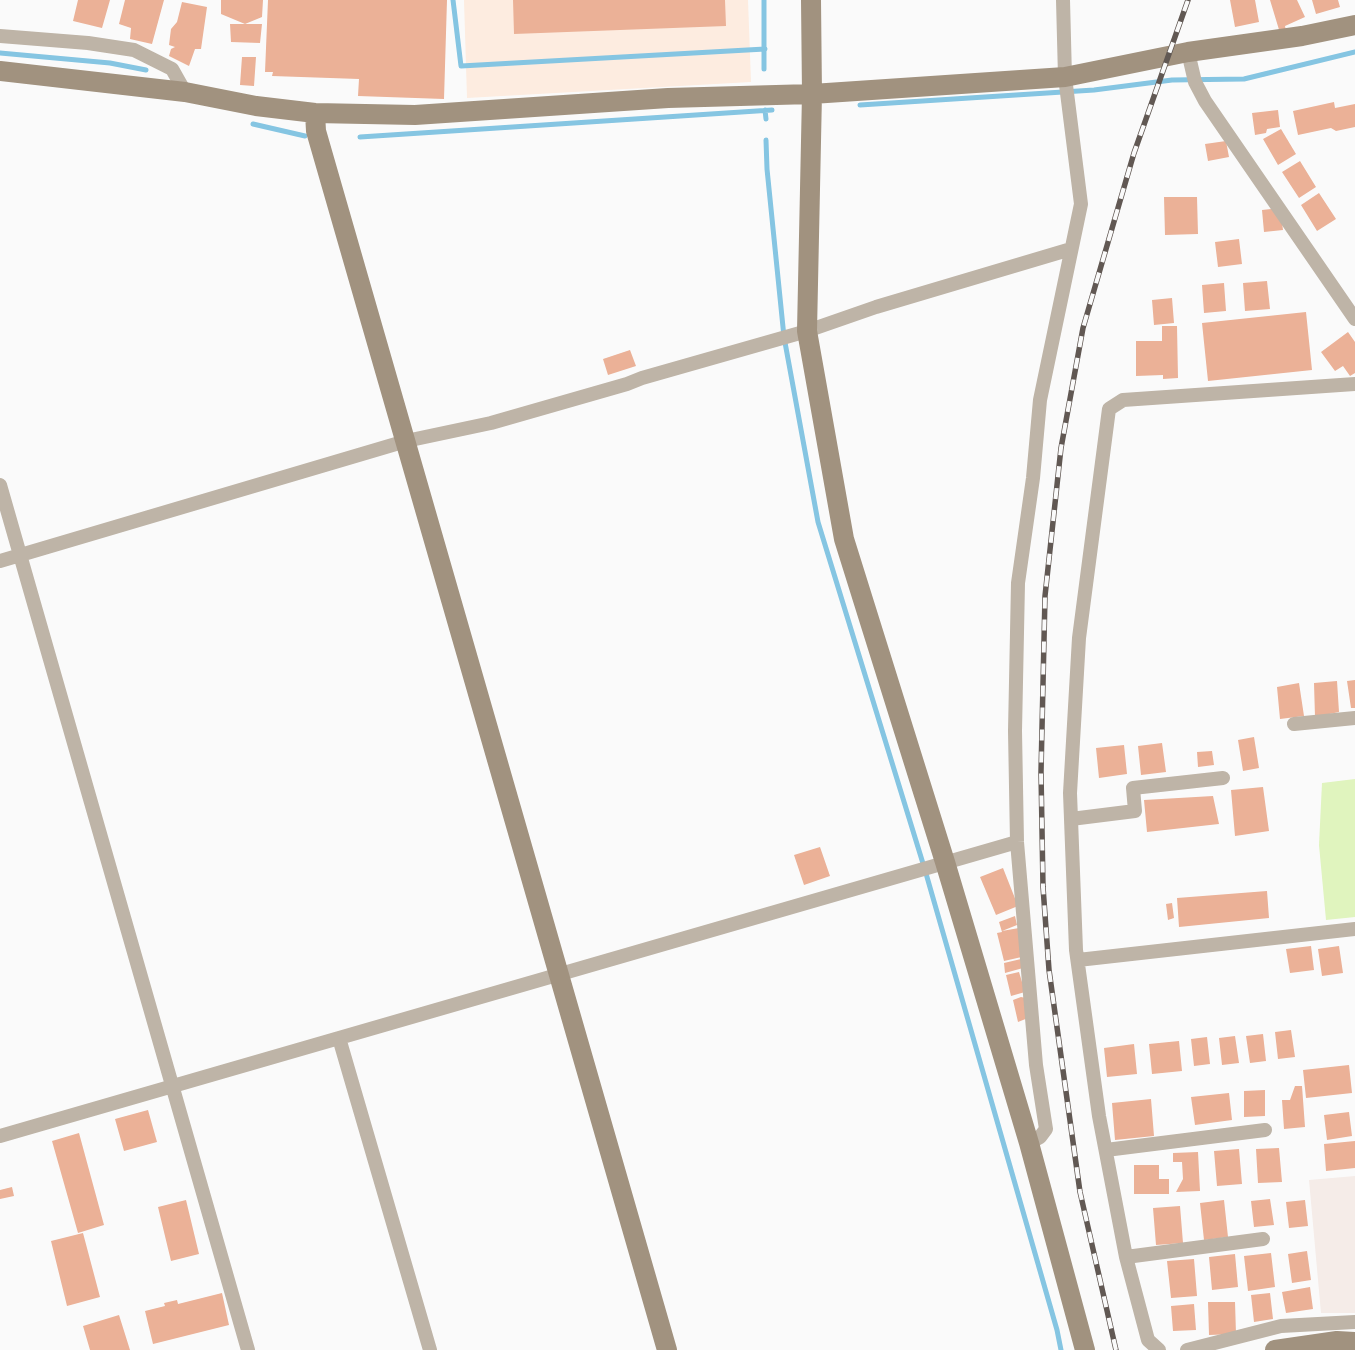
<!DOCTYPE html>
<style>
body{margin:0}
canvas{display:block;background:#fafafa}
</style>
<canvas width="1355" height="1350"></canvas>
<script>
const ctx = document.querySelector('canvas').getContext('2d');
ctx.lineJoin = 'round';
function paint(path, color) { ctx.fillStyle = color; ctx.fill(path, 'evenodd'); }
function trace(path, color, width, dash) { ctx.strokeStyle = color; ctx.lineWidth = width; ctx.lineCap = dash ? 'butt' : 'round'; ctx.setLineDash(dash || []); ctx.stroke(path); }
paint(new Path2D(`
 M464,0h284l3,82 -284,16z`), '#fdece0');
paint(new Path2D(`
 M1355,1176v137h-34l-12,-133z`), '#f5ece8');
paint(new Path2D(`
 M1355,779v138l-29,3 -7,-75 3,-62z`), '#e0f4be');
trace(new Path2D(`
 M453,0l8,66 304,-17
 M0,53l110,10 36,7
 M764,69v-69
 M860,105l234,-15 78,-10 72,-1 111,-27
 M765,110l1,9
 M253,124l52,12
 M360,137l412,-27
 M766,140l1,29 17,168 34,185 107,348 132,460 4,20`), '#85c5e2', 5);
paint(new Path2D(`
 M78,0h32l-8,28 -29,-7z
 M125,0h39l-12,44 -22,-5 1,-11 -12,-4z
 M221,0h42l-1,17 -17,7 -24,-10z
 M268,0h179l-3,99 -86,-3 1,-17 -87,-3 1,-4h-8z
 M513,0h212l1,26 -212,8z
 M1230,0h25l4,22 -24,5z
 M1270,0h27l8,17 -20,9 1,5 -6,2z
 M1312,0h26l2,7 -24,7z
 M182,2l25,5 -6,42h-6l-6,17 -20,-10 2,-7 4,-2 -6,-2 2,-16 6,-7z
 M230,24h32l-2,19 -29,-1z
 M242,57h14l-2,29 -14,-1z
 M1334,102l1,6 20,-4v23l-19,4 -5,-3 -33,7 -5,-24z
 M1278,110l2,17 -13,2 -1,4 -11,2 -3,-22z
 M1281,129l15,25 -18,11 -15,-26z
 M1226,141l3,16 -21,4 -3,-17z
 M1300,161l16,26 -17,11 -17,-26z
 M1319,193l17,26 -19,12 -16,-26z
 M1164,197h33l1,37 -33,1z
 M1280,208l3,22 -19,2 -2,-22z
 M1239,239l3,25 -24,3 -3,-25z
 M1267,281l3,28 -25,2 -2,-28z
 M1224,283l2,28 -22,2 -2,-28z
 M1172,298l2,25 -20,2 -2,-25z
 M1306,312l6,58 -104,11 -6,-58z
 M1162,326h15l1,52 -15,1v-4l-27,1v-35h26z
 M1348,332l7,10v31l-5,3 -7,-10 -8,5 -14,-19z
 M630,350l6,16 -28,9 -5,-16z
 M1355,680v28h-4l-4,-27z
 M1337,681l2,31 -24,5 -1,-34z
 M1299,683l5,33 -24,3 -3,-32z
 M1254,737l5,31 -16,3 -5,-31z
 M1162,743l4,29 -25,3 -3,-29z
 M1124,745l3,29 -28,4 -3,-30z
 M1212,751l2,14 -16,2 -1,-15z
 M1263,787l6,44 -34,5 -4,-46z
 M1213,796l6,28 -72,8 -3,-32z
 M820,847l10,29 -26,9 -10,-30z
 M1003,868l15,38 -22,9 -16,-38z
 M1267,891l2,27 -90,9 -2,-29z
 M1172,903l2,15 -6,2 -2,-16z
 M1015,916l2,9 -15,6 17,-3 7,28 -22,5 -7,-28 5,-1 -3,-10z
 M1311,946l3,24 -24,3 -4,-24z
 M1339,946l4,27 -21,3 -4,-27z
 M1021,959l2,9 -18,5 -1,-10z
 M1019,972l6,20 -14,4 -5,-21z
 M1021,997l5,1 2,20 -10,4 -5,-22z
 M1291,1030l4,27 -17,2 -3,-27z
 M1263,1034l3,27 -16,2 -4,-27z
 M1235,1036l4,27 -17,2 -3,-27z
 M1207,1037l3,27 -16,2 -3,-27z
 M1179,1041l3,30 -30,3 -3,-30z
 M1134,1044l3,30 -30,3 -3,-29z
 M1349,1065l3,28 -46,5 -3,-28z
 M1295,1086h7l3,41 -21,2 -2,-29h8z
 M1265,1090v26l-21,1v-26z
 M1229,1093l3,27 -37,5 -4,-28z
 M1151,1099l3,37 -39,4 -3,-37z
 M148,1110l9,32 -33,9 -9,-32z
 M1349,1112l3,24 -25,4 -3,-25z
 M79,1133l25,92 -26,8 -26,-92z
 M1355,1141v27l-29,3 -2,-27z
 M1279,1148l3,34 -24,1 -2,-34z
 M1239,1149l3,35 -25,2 -3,-35z
 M1198,1152l2,39 -24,1 7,-13 -1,-17h-9v-9z
 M1134,1165h25v14h10v15h-35z
 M12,1187l2,9 -14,3v-9z
 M1270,1199l4,26 -20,2 -3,-26z
 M186,1200l13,54 -28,7 -13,-54z
 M1224,1200l4,37 -24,3 -4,-37z
 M1305,1200l3,26 -19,2 -3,-26z
 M1180,1206l3,37 -27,2 -3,-37z
 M83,1233l17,64 -33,9 -16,-65z
 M1307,1251l4,29 -19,3 -4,-29z
 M1271,1253l4,34 -27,4 -4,-35z
 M1235,1254l3,33 -26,3 -3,-33z
 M1194,1259l3,37 -26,2 -4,-37z
 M1310,1287l3,22 -27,4 -4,-21z
 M222,1293l7,32 -76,19 -8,-33 20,-5 -1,-3 13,-3 1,4z
 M1270,1293l3,26 -19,3 -3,-27z
 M1208,1302h27l1,32 -27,1z
 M1194,1304l2,26 -23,1 -2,-25z
 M119,1315l11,35h-40l-7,-24z`), '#ebb197');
trace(new Path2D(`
 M0,36l88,7 46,7 38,19 13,23
 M1188,52l7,30 10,19 150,218
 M0,485l248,865
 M0,561l406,-120 85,-18 136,-39 15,-6 165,-47 69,-24 195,-58
 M1294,724l61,-6
 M1071,819l64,-8 -2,-23 90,-10
 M1078,960l277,-31
 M339,1038l91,312
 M0,1136l1017,-294
 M1029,1143l11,-6 6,-8 -10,-64 -19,-223 -2,-111 3,-148 15,-105 7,-78 41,-196 -16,-127 -2,-77
 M1106,1150l159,-20
 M1126,1257l137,-18
 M1159,1350l-11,-10 -22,-83 -27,-141 -23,-166 -6,-157 9,-155 30,-229 14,-9 232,-16
 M1187,1350l94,-24 74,-4`), '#beb4a7', 14);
trace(new Path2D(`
 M811,0l1,94 -5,237 37,208 101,323 84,281 56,207
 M0,71l185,21 71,14 59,7 100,2 253,-17 144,-4 253,-17 123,-25 114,-16 53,-11
 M315,113l1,18 351,1219
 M1275,1350l62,-9 18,1`), '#a1927f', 20);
const rail = new Path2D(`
 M1116,1350l-36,-158 -31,-222 -6,-83 -2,-115 4,-176 16,-148 22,-120 51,-175 54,-153`);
trace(rail, '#615853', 5.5);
trace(rail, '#fafafa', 4, [11]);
</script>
